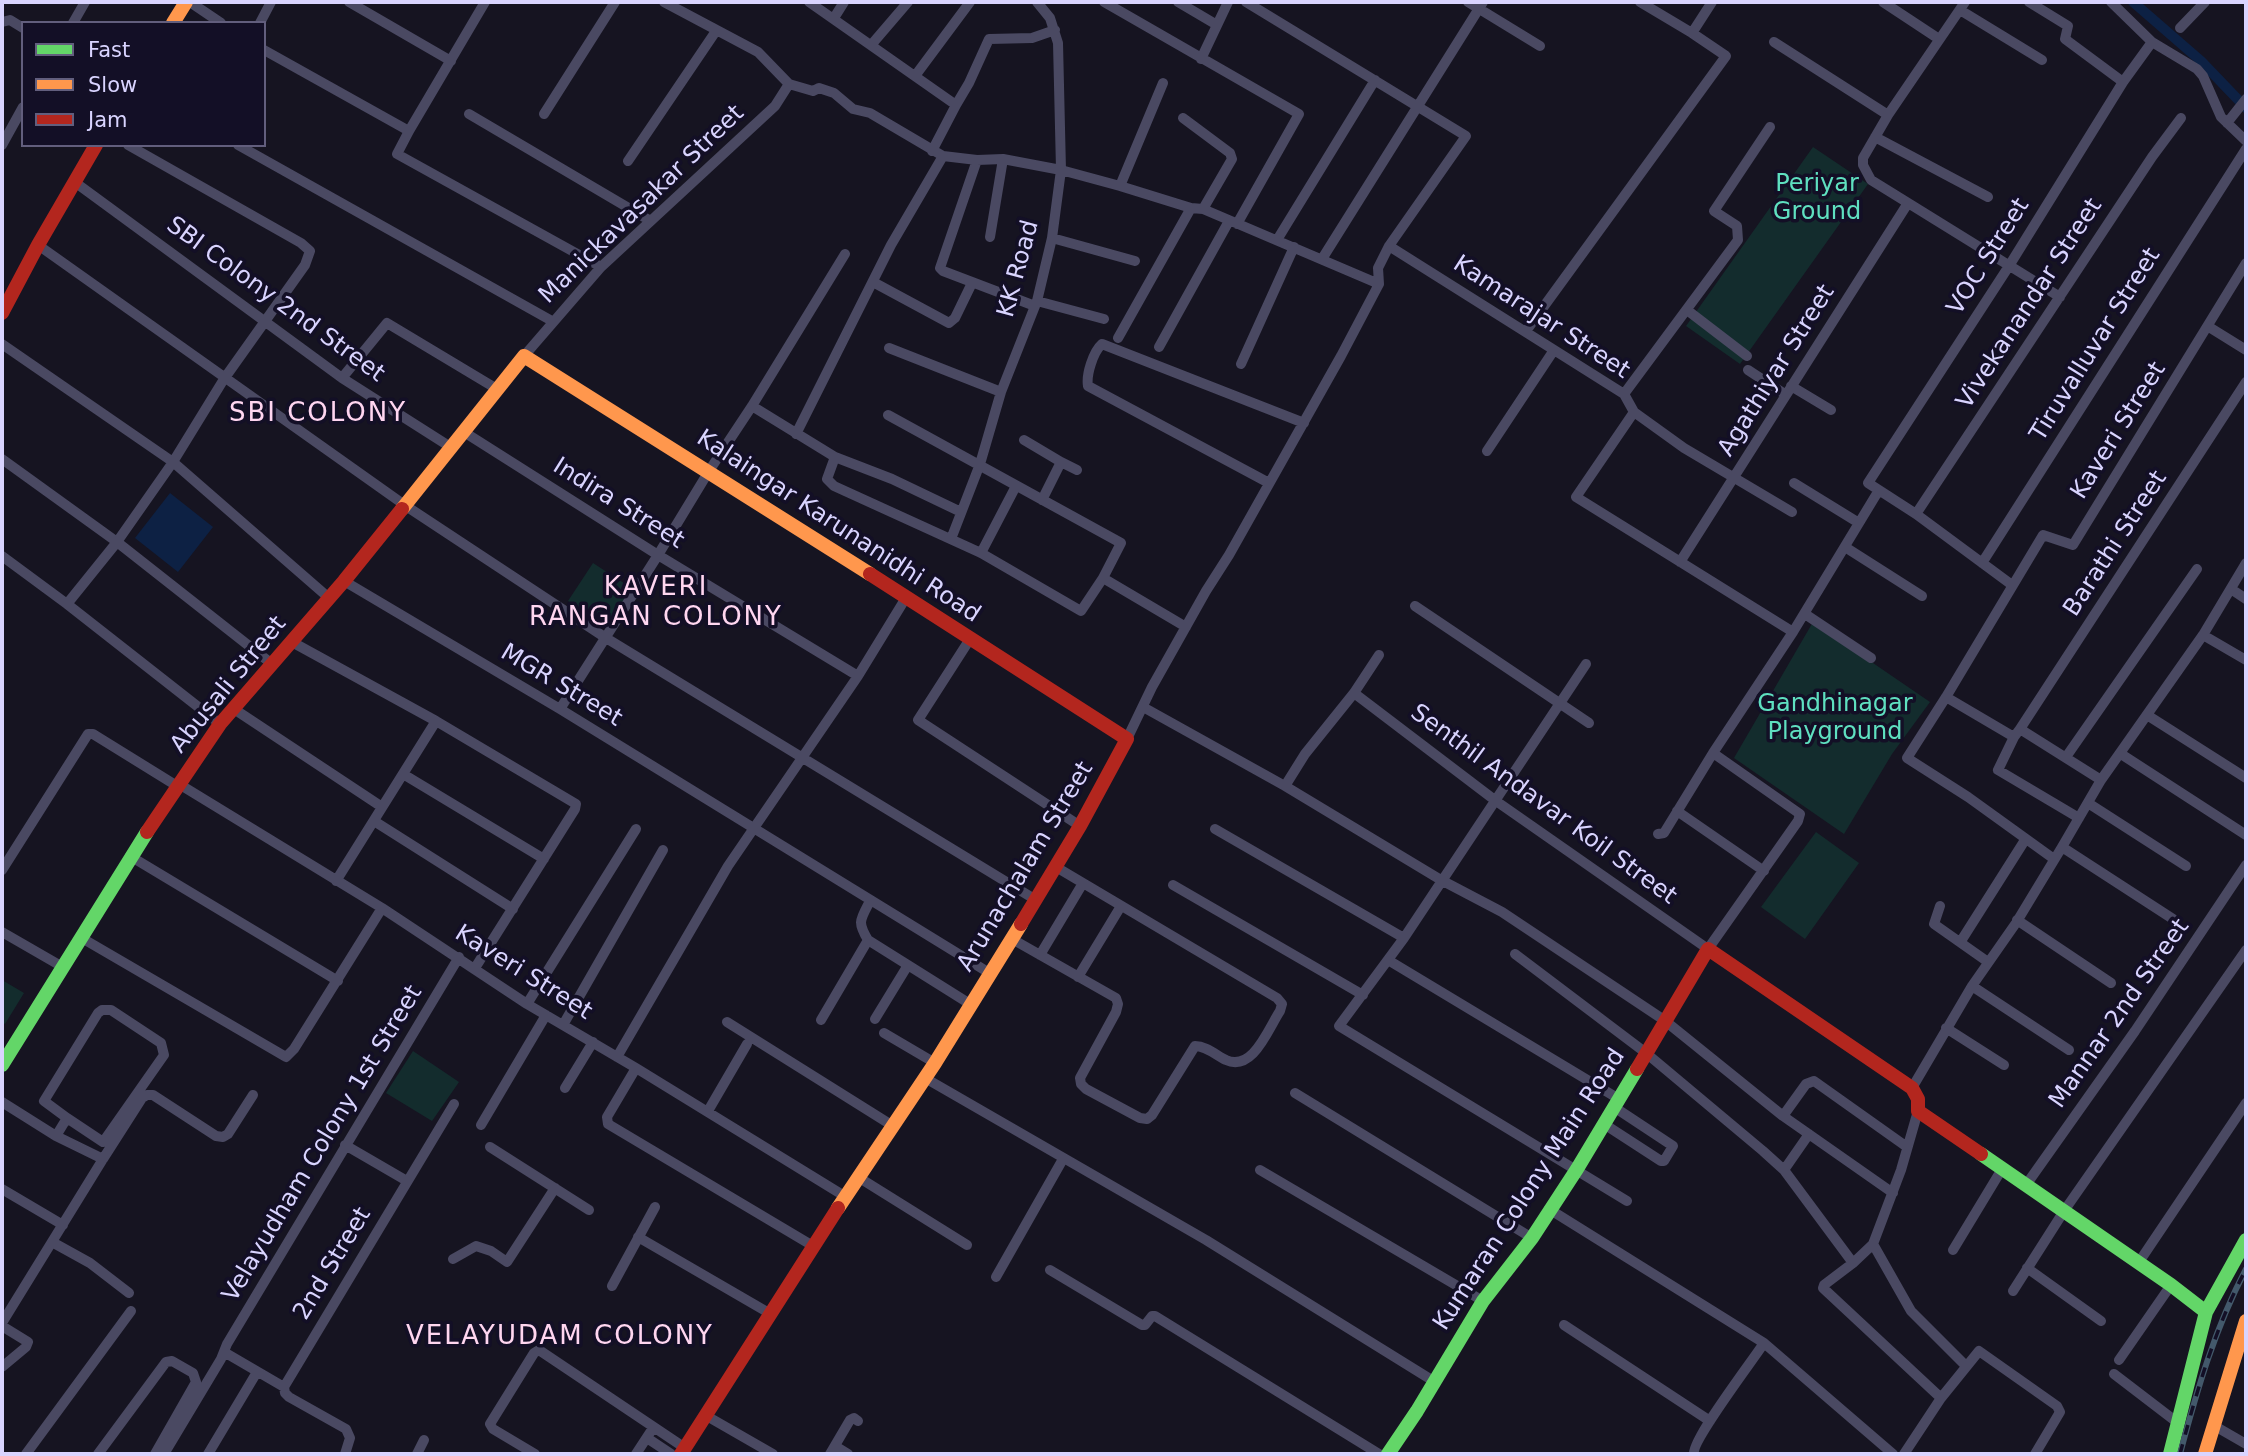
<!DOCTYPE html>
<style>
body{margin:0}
#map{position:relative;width:2248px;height:1456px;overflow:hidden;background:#161421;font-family:"DejaVu Sans",sans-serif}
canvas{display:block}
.frame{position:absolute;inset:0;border:4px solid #d9d4ff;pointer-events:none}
.legend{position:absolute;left:21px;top:21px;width:245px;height:126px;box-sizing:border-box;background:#130f26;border:2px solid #625e7d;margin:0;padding:9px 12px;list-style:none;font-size:21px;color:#d9d4ff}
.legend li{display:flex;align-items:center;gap:14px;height:35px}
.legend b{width:35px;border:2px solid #625e7d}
</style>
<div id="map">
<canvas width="2248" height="1456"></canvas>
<div class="frame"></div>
<ul class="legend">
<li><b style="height:9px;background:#63d668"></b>Fast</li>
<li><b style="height:9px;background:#ff974d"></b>Slow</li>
<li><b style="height:9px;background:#b3261e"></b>Jam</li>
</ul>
</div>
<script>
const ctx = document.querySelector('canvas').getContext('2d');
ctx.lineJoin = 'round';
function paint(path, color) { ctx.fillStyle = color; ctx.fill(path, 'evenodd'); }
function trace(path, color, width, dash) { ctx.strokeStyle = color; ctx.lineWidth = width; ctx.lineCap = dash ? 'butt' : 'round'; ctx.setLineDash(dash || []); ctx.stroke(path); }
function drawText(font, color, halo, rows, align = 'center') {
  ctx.font = font + ' "DejaVu Sans",sans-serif'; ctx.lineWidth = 7; ctx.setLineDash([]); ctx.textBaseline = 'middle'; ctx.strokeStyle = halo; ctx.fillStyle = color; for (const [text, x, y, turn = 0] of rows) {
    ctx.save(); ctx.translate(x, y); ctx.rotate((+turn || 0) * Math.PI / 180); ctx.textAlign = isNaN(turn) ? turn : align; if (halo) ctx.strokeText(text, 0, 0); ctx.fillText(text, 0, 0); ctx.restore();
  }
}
paint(new Path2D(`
 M1813,147l55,37 -128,180 -54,-38z
 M593,563l40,26 -25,38 -40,-26z
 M1813,622l117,80 -38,52 -48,80 -110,-76z
 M1816,832l43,31 -54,76 -44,-32z
 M2,980l22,13 -19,31 -3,-2z
 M413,1051l46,31 -27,39 -46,-28z`), '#132c2d');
paint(new Path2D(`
 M170,493l43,34 -35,45 -43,-34z`), '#0d2144');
trace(new Path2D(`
 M2133,2l68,59 45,47`), '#0d2144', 10);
trace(new Path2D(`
 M190,2l31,21
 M349,2l102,59
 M485,2l-76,129 -12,23 204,113
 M664,2l94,50 31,32 24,7 6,-3 15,5 19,16 17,4 73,43 34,4 26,-1 58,11 59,16 71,22 12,1 176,75
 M809,2l147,103 -24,46
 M1104,2l195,112 -62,110
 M1178,2l39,23
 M1468,2l72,44
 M1883,2l56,37
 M1965,2l-77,113 -25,43v7l8,15 189,117
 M2029,2l39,24 -3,13 58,43
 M2111,2l41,40 45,27 6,7 18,41 25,24
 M1960,10l82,50
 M834,18l10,-16
 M2,22l8,-2 13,8
 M73,23l12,-21
 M260,23l11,-21
 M2180,28l25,-26
 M1692,33l20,-31
 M1774,42l114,73
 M872,44l36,-42
 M264,50l145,81
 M1201,59l27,-57
 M915,76l55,-74
 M956,105l13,-22 20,-44 43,-1 23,-8
 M469,114l180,106
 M544,114l71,-112
 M1183,118l47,35 2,6 -29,50
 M2227,123l19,-24
 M1875,137l113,60
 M2,145l21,-38
 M238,145l314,176
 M977,160l-37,108 3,3 92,35
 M628,161l88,-130
 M76,183l266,195 110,70
 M1120,186l43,-103
 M990,237l13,-78
 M1052,238l83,23
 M1277,240l98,-160
 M38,245l368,261 200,132 430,262
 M1389,246l235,148 10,18 50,36 108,64
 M1322,259l161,-257
 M873,282l76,41 6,-5 17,-35
 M1037,301l67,18
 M1687,310l60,46
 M2209,327l37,23
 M1526,331l200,-275 -34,-23 -52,-31
 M1118,338l73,-130
 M2,344l171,118 156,136
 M1159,347l70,-126
 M889,348l112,44
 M524,356l77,-89 174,-161 14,-22
 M1241,364l53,-117
 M1748,370l38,25
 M342,378l45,-55 110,66
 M1791,386l40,24
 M1624,394l114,-154 -1,-14 -23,-15 56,-84
 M752,406l83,51 57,22 69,33
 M1634,412l-58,85 217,135
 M464,432l194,123 200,121
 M796,434l95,-189 52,-89
 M1024,440l37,22 -19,38
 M1487,451l67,-101
 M835,457l-8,22 7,7 147,67 100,58 22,-33 18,-35 -233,-128
 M2,459l115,83 155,122
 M1061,462l16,8
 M1269,483l-181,-97c-2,-11 5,-34 14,-42l202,79
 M1794,483l65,40
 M1916,514l236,-357 29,-39
 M951,539l29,-75 21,-72 36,-91 15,-63 9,-68 -3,-127 -8,-25 -13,-16
 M1845,547l77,49
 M981,553l35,-67
 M2,556l65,48 153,120
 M1680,562l228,-359
 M1982,563l264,-414
 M1103,578l83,49
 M344,581l216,128 431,265
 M2012,585l-96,-71 -48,-31 141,-217 114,-184 29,-40
 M2231,589l15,10
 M67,604l50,-62 56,-80 51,-83 81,-114 5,-14 -9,-8 -173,-98
 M1415,606l174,117
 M1805,614l66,44
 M2203,635l43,25
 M970,639l-52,81 162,106
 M292,642l144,79 140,83 -1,5 -100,159
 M1586,664l-182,274 -65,88 288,175
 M1354,693l142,108 212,148 90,-128 2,-7 -87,-61 80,-121 86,-142
 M1946,697l68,40 6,-8 81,51
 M1143,707l142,79 156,94 61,32 162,108 119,96 110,77
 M234,709l148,98
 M560,709l98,-154 51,-84 43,-65 93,-152
 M2147,715l99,63
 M2020,729l226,-347
 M2014,737l-16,33 81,48
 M1127,739l25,-52 54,-96 23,-36 112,-199 38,-72 -1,-16 11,-22 77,-110 -220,-134
 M2121,754l125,81
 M2066,757l131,-188
 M403,774l141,85
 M179,784l203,124 145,96 109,64 210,129
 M1285,786l20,-32 49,-61 25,-38
 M2088,803l98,63
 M1677,811l87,60
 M374,821l139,88
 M1215,829l189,109
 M1658,834l6,-1 49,-80
 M2062,847l111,72
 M130,856l208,125
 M2054,859l-86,-62 -61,-39 39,-61 97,-162 30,10 173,-282
 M2,870l86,-136h5l84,52
 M336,881l100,-160
 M1173,885l190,110
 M870,901c-10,19 -13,21 -2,39l102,64
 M1940,906l-6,18 54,38
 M2017,920l94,63
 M2,932l59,34
 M80,937l206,120 8,-8 88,-141
 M1012,939l104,59 2,6 -2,8 -36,66 1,6 5,5 54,29 7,1 5,-4 43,-69c11,0 21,9 31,14 27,12 42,-31 54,-49l2,-7 -5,-6 -221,-131
 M1961,941l64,-101
 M1515,954l131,99 117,98 21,19 69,93
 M1040,955l43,-72
 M1388,960l231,139
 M1078,977l43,-71
 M1972,986l97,64
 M527,1004l109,-175
 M875,1019l33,-54
 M821,1020l47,-80
 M727,1022l166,104
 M563,1025l100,-175
 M1946,1028l58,37
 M884,1033l51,30
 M617,1057l111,-191 130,-190 49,-80
 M636,1068l-29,49 1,7 205,122
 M925,1078l281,162 229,142
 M565,1088l28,-46
 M1912,1088l60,-102 44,-63 46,-76 39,-67 102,-145 43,-72
 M1295,1093l237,145
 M2,1102l54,34 47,23 -101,164
 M708,1111l39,-67
 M1918,1111l-17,59 -28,74 -20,19 -29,22 -1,3 118,110
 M1783,1116l23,-32 8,-3 93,66
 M1604,1124l57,37h3l9,-15 -59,-39
 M481,1125l65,-110
 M56,1136l11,-18 -23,-17 54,-88 4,-3h9l50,33 3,12 -61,87 -36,-24
 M345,1145l62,36
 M490,1147l99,63
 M103,1159l39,-61 5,-3h6l63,41 7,1 5,-3 25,-39
 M1260,1170l223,131
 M1784,1170l25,-36
 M858,1177l109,68
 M2026,1185l109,-154 111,-166
 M2,1189l61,36
 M1549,1209l215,134 129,111
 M638,1237l131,76
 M52,1242l38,21 39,30
 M1873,1244l38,67 55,55
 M1953,1250l49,-81
 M453,1259l23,-13 15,5 16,11 48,-74
 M2139,1262l107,-159
 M2027,1268l74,53
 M1050,1270l92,55h3l7,-9h3l224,138
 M996,1277l67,-118
 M612,1286l43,-79
 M2013,1291l51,-80 182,-261
 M1564,1325l146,96
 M2,1326l26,16 -2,5 -24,20
 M224,1352l60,35 170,-283
 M2119,1360l52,-75
 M2114,1374l64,49
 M284,1387l1,6 4,4 57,32 4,9 -5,16
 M705,1415l68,39
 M2213,1425l33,19
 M647,1438l24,16
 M835,1446l13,8
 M26,1454l105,-143
 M98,1454l68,-92 6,-1 21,12 3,9 -41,72
 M164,1454l57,-95 6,-15 232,-387
 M208,1454l49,-82
 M417,1454l7,-14
 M535,1454l-42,-25 -3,-5 44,-71 5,-3 146,98
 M636,1454l17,-26
 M830,1454l20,-34 4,-2 4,3
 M1694,1454c-3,-13 59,-94 70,-111
 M1904,1454l37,-56 38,-47 78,55 3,6 -25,42`), '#4a4962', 10);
trace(new Path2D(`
 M2,1065l145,-233
 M1981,1154l190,131 35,27
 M1388,1454l29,-43 66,-110 49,-63 45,-69 60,-100
 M2170,1454l36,-142 40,-72`), '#63d668', 14);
trace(new Path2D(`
 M173,23l13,-21
 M402,509l122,-153 346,218
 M838,1208l97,-145 86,-139
 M2205,1454l41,-133`), '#ff974d', 14);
trace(new Path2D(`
 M2,313l36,-68 58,-100
 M870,574l257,165 -47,87 -59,98
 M147,832l73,-108 124,-143 58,-72
 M1637,1069l71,-120 204,139 6,11v12l63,43
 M681,1454l157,-246`), '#b3261e', 14);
const rail = new Path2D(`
 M2180,1454c17,-64 35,-126 66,-185`);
trace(rail, '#43596b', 6);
trace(rail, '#130f26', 3.5, [10]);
drawText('24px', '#5fe0c0', '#130f26', [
 ["Periyar",1817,185],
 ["Ground",1817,213],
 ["Gandhinagar",1835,705],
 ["Playground",1835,733]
]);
drawText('24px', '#d9d4ff', '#130f26', [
 ["Manickavasakar Street",642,205,-44],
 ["VOC Street",1989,257,-58],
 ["KK Road",1019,269,-75],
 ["SBI Colony 2nd Street",275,300,36],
 ["Vivekanandar Street",2030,304,-57],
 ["Kamarajar Street",1541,318,33],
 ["Tiruvalluvar Street",2096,345,-58],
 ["Agathiyar Street",1777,371,-58],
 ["Kaveri Street",2119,431,-58],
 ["Indira Street",618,504,32],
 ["Kalaingar Karunanidhi Road",838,527,33],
 ["Barathi Street",2116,544,-57],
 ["Abusali Street",229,685,-51],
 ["MGR Street",561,686,31],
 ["Senthil Andavar Koil Street",1543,805,36],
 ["Arunachalam Street",1026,867,-59],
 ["Kaveri Street",523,973,32],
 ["Mannar 2nd Street",2120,1014,-55],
 ["Velayudham Colony 1st Street",323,1144,-59],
 ["Kumaran Colony Main Road",1530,1190,-57],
 ["2nd Street",333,1264,-59]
]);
ctx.letterSpacing = '2px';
drawText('26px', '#ffd6f0', '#130f26', [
 ["SBI COLONY",318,414],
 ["KAVERI",656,588],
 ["RANGAN COLONY",656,618],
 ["VELAYUDAM COLONY",560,1337]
]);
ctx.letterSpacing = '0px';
</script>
